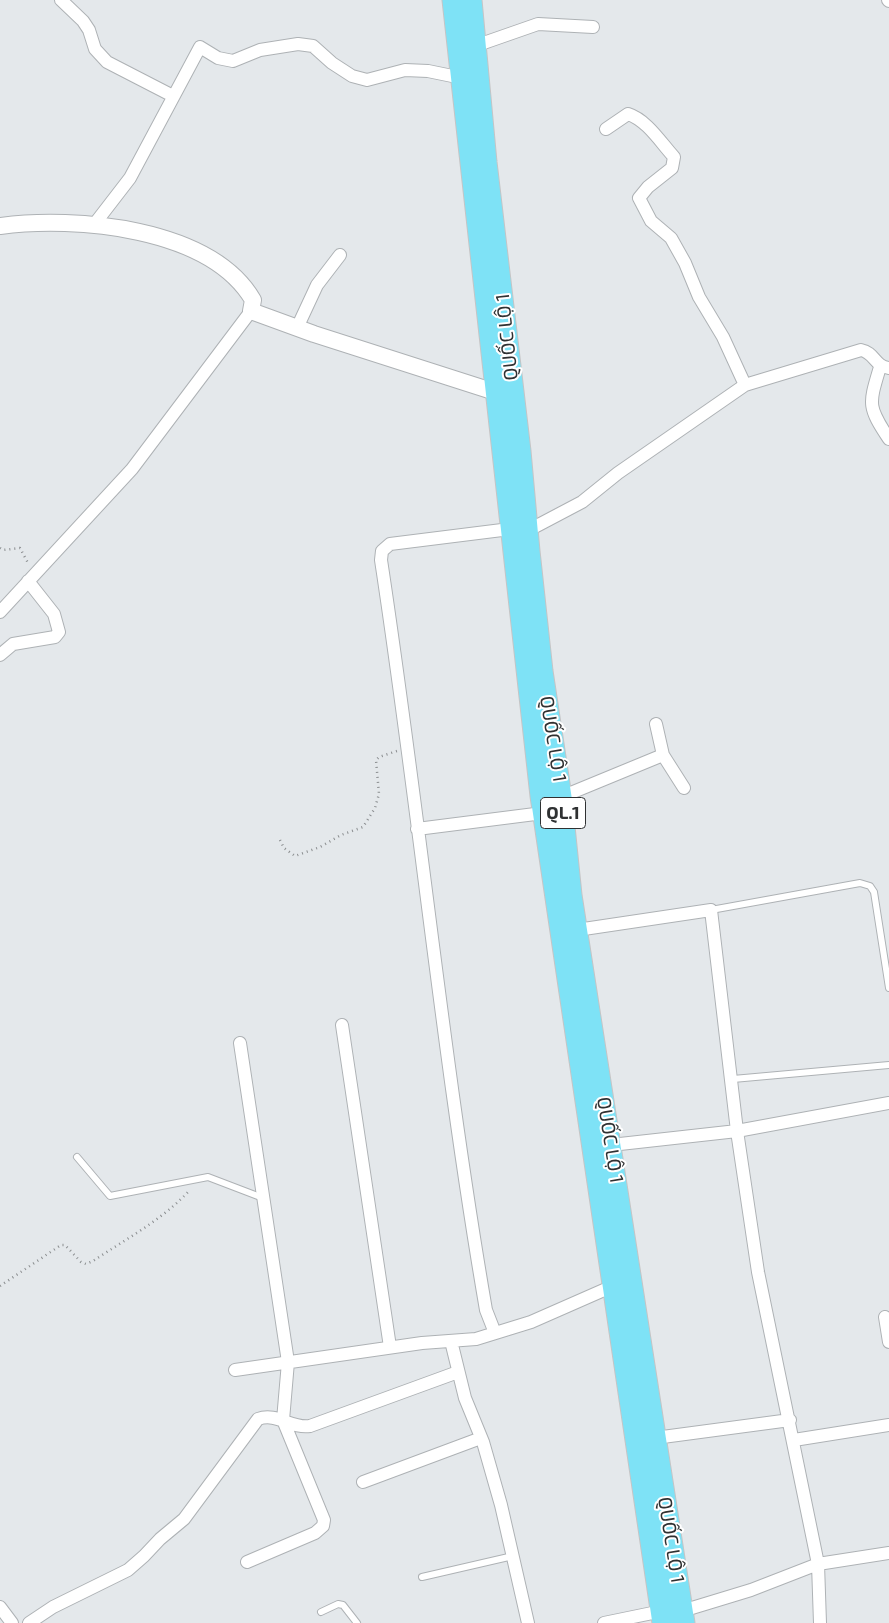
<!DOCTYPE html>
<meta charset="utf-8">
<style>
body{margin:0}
canvas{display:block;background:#e4e8eb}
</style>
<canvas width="889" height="1623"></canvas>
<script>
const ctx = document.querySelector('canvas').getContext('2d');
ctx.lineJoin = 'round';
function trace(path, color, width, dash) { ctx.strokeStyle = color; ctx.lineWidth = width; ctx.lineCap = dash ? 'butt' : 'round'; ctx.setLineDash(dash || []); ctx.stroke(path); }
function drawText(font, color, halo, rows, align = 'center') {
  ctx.font = font + ' "Exo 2",sans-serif'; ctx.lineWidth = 4; ctx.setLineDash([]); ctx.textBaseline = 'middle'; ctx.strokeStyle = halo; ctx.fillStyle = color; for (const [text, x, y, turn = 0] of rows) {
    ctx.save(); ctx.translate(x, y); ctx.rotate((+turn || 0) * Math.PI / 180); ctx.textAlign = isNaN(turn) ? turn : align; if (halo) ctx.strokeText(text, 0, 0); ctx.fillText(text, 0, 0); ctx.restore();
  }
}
const service = new Path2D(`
 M711,910l149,-27 10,3 4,6 15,96
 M733,1079l156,-14
 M77,1157l33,39 98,-19 55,21
 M422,1577l91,-21
 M321,1612l17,-8 5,1 14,18`);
const minor = new Path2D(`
 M61,0l22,21 6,9 6,19 12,13 66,34
 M888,0l1,1
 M475,46l63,-22 55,3
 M606,129l22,-15c19,6 33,29 46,43l-2,11 -24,19 -9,11 12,23 20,17 14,25 14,34 24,40 22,48
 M93,226l37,-48 70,-131 18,11 15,3 27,-11 38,-6 15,2 19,17 20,13 15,4 38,-10 23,1 34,7
 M297,328l20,-43 23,-30
 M880,367c-11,37 -13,39 9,72
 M527,531l55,-29 36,-29 127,-88 116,-35c14,3 13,16 28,18
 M0,612l132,-143 119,-158
 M0,655l13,-11 42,-7 4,-5 -5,-18 -26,-33
 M656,724l7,31
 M561,797l102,-42 21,33
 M417,829l126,-16
 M577,930l134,-20 26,221 21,141 60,292 2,59
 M342,1025l48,322
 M240,1043l48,319 -5,58 41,100 -1,6 -8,7 -68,29
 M611,1145l126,-14 152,-28
 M885,1317l4,25
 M495,1333l-9,-23c-43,-249 -67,-501 -105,-750l1,-9 8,-7 120,-15
 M451,1341l14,57 18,44 18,63 27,118
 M235,1370l187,-27 54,-4 55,-17 82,-36
 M655,1438l135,-18
 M794,1440l95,-15
 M363,1482l118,-44
 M0,1607l12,16
 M682,1611l69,-21 67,-26 71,-11
 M29,1623l24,-16 75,-37 16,-14 16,-17 24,-20 74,-100c19,-7 33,10 52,7l148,-54
 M604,1623l58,-12`);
const tertiary = new Path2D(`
 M0,226c75,-10 210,1 253,74l-2,11 63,23 181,58`);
const trunk = new Path2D(`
 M453,0l88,796 122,827
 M471,0l15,162 34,289 9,100 13,120 19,126 10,98 113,728`);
trace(service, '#aeb2b5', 8);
trace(minor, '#aeb2b5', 14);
trace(tertiary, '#aeb2b5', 18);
trace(trunk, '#c5c5c6', 23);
trace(new Path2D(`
 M0,548l3,2 17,-2 8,15
 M280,840l4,8 11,8 25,-9 21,-12 22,-8 12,-19 4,-14 -3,-34 3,-3 18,-6
 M0,1286l61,-41h4l16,17 5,2 7,-3c33,-22 69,-41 96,-70`), '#8b8e90', 2.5, [1, 4]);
trace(service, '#fff', 6);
trace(minor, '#fff', 12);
trace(tertiary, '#fff', 16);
trace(trunk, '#7ee2f6', 21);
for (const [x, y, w] of [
 [563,813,45]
]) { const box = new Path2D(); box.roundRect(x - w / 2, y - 15.5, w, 31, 4); ctx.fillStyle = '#fff'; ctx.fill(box); trace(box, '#2f3132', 1); }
drawText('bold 18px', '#2f3132', null, [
 ["QL.1",563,813]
]);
drawText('19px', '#2f3132', '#fff', [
 ["QUỐC LỘ 1",507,337,-96],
 ["QUỐC LỘ 1",553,739,81],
 ["QUỐC LỘ 1",610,1140,81],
 ["QUỐC LỘ 1",671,1540,81]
]);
</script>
